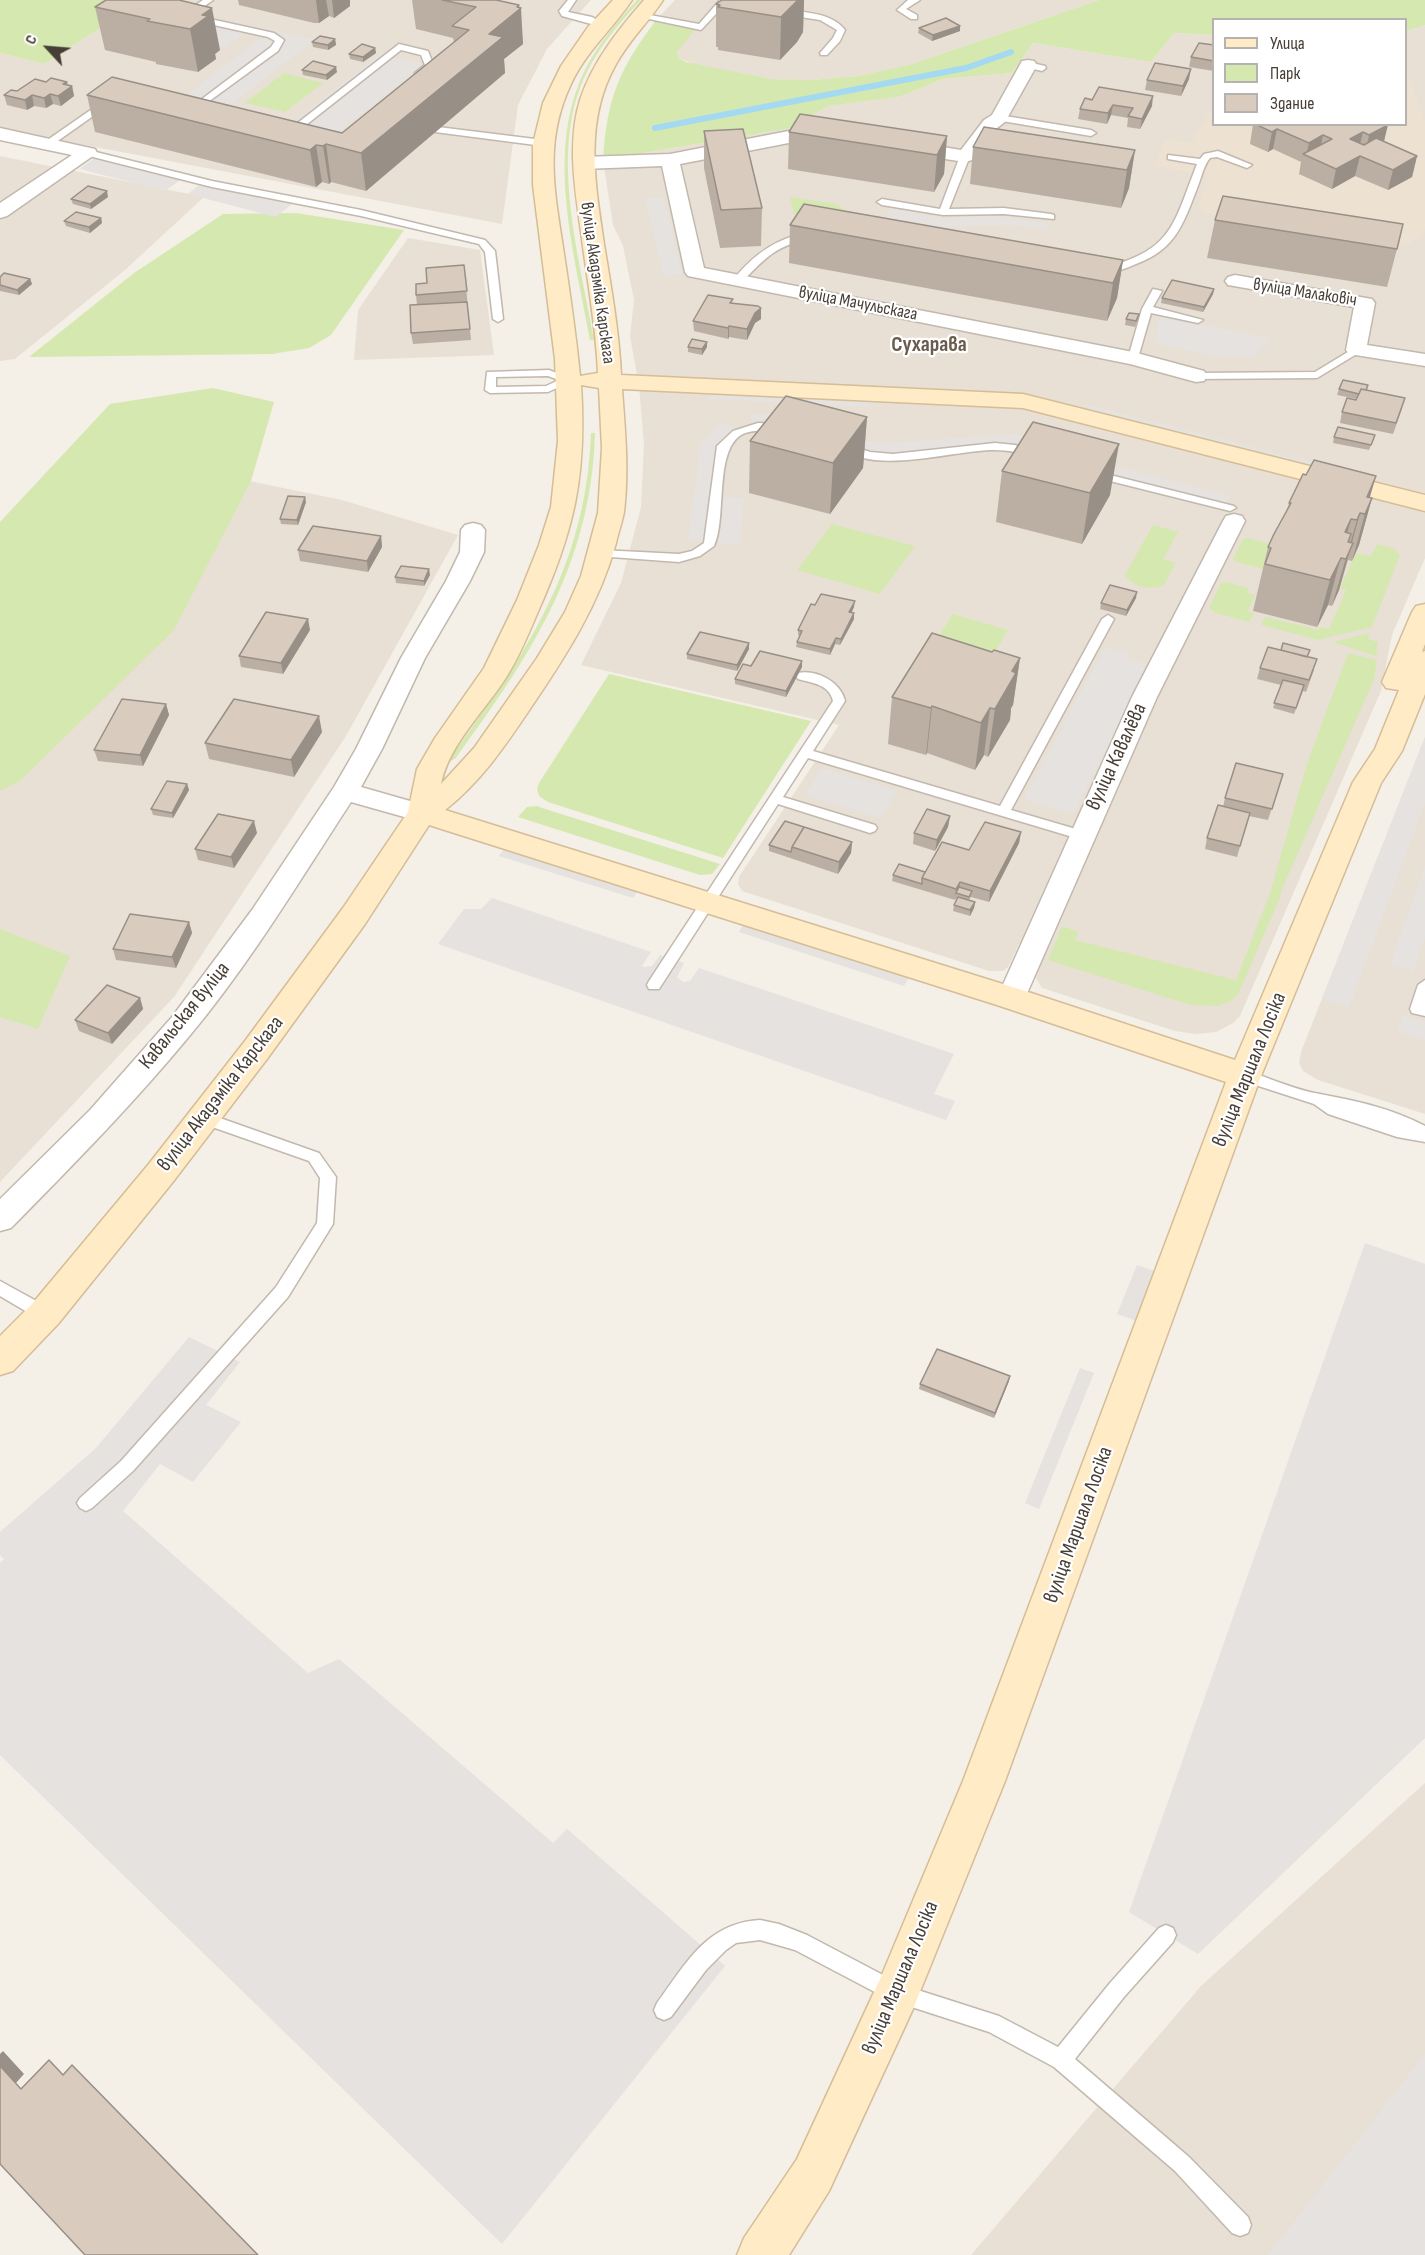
<!DOCTYPE html>
<meta charset="utf-8">
<style>
body{margin:0}
#map{position:relative;width:1425px;height:2255px;overflow:hidden;background:#f4efe7;font-family:"Sofia Sans Condensed",sans-serif}
canvas{display:block}
.legend{position:absolute;left:1212px;top:18px;width:195px;height:108px;box-sizing:border-box;background:#fff;border:2px solid #b5b2af;margin:0;padding:8px 10px;list-style:none;font-size:18px;color:#473e36}
.legend li{display:flex;align-items:center;gap:12px;height:30px}
.legend b{width:30px;border:2px solid #b5b2af}
.north{position:absolute;left:18px;top:18px;width:60px;height:60px;-webkit-text-stroke:4px #fff;paint-order:stroke;rotate:296deg;font-size:16px;font-weight:700;line-height:24px;text-align:center;color:#473e36}
.north::after{content:'';display:block;margin:auto;width:21px;height:27px;background:#473e36;clip-path:polygon(50% 0,100% 100%,50% 72%,0 100%)}
</style>
<div id="map">
<canvas width="1425" height="2255"></canvas>
<ul class="legend">
<li><b style="height:8px;background:#ffebc6"></b>Улица</li>
<li><b style="height:16px;background:#d5e8b0"></b>Парк</li>
<li><b style="height:16px;background:#d9ccbf"></b>Здание</li>
</ul>
<div class="north">С</div>
</div>
<script>
const ctx = document.querySelector('canvas').getContext('2d');
ctx.lineJoin = 'round';
function paint(path, color) { ctx.fillStyle = color; ctx.fill(path, 'evenodd'); }
function trace(path, color, width, dash) { ctx.strokeStyle = color; ctx.lineWidth = width; ctx.lineCap = dash ? 'butt' : 'round'; ctx.setLineDash(dash || []); ctx.stroke(path); }
function drawText(font, color, halo, rows, align = 'center') {
  ctx.font = font + ' "Sofia Sans Condensed",sans-serif'; ctx.lineWidth = 4.5; ctx.setLineDash([]); ctx.textBaseline = 'middle'; ctx.strokeStyle = halo; ctx.fillStyle = color; for (const [text, x, y, turn = 0] of rows) {
    ctx.save(); ctx.translate(x, y); ctx.rotate((+turn || 0) * Math.PI / 180); ctx.textAlign = isNaN(turn) ? turn : align; if (halo) ctx.strokeText(text, 0, 0); ctx.fillText(text, 0, 0); ctx.restore();
  }
}
paint(new Path2D(`
 M153,0h438l-44,49 -29,56 -16,119 -502,-95v-76l44,11 90,-57z
 M675,0h424l-187,64 -54,12 -48,4 -39,-1 -75,-14 -17,-7 -2,-6 4,-7 16,-18 -40,-8z
 M1425,25v533l-33,77 -11,56 -141,325 -7,7 -17,9 -20,2 -21,-3 -133,-43 -6,-10 9,-27 -26,-7 -11,23 -5,4h-14l-247,-80 -4,-7 1,-7 100,-152 -258,-60 40,-82 20,-76 3,-62 -5,-59 -9,-50 4,-36 -11,-54 -10,-21 -10,-65 188,-32 37,-22 71,-9 44,-18 69,-6 21,-30 118,19 23,-29 39,2 1,89h192v-93z
 M0,156l204,41 -79,73 -110,89 -15,2z
 M408,238l72,12 14,105 -140,5 4,-50z
 M220,475l122,25 116,35 -112,201 -172,261 -174,185v-427z
 M1425,737v377l-107,-34 -15,-9 -4,-8 2,-11z
 M1425,1783v472h-454l230,-269z`), '#e8e0d5');
paint(new Path2D(`
 M1406,69l19,53v109l-18,14 -195,-30 -14,-8 10,-32 -54,-9 11,-26 26,3 20,-34h2l1,15h192z`), '#ede2d1');
paint(new Path2D(`
 M0,0h153l-19,7 -90,57 -44,-11z
 M637,0h4c-22,23 -44,49 -57,78 -35,78 -4,181 10,262h-4c-14,-81 -42,-174 -12,-254 12,-32 36,-61 59,-86z
 M1099,0h326v25l-19,6v-11h-192l-1,15 -39,-2 -23,29 -118,-19 -21,30 -69,6 -44,18 -71,9 -37,22 -188,32c4,-62 16,-91 54,-141l41,7 -21,26 2,6 7,4 85,17 39,1 48,-4 54,-12z
 M284,73l39,10 -38,29 -40,-9z
 M790,197l46,7 11,7 -3,12 -50,-8z
 M296,213l108,17 -73,105 -22,13 -37,6 -243,3 105,-84 89,-59z
 M213,388l61,14 -23,79 -77,149 -154,151 -20,10v-269l110,-118z
 M591,433h4c-4,133 -65,223 -140,326l-5,2 -1,-1c76,-106 137,-191 142,-327z
 M832,524l83,22 -35,48 -83,-24z
 M1153,525l25,7 -15,27 13,4 -12,22c-12,6 -32,2 -39,-10z
 M1247,538l28,7 -11,24 -28,-7 -3,-3 10,-20z
 M1377,544l16,4 7,7 -28,72 -54,13 -57,-15 4,-8 54,13 1,-3 9,2 17,-39 -6,-2 16,-35 15,3z
 M1226,582l23,6 -2,5 8,2 -7,16 6,2 -5,9 -33,-9 -7,-5 12,-25z
 M953,614l55,16 -18,30 -56,-16z
 M1370,633l-2,6 10,3 -2,14 -43,-14z
 M1348,653l29,7 -3,19 -94,215 1,1 -43,100 -7,6 -14,5 -27,-1 -142,-45 14,-34 16,6 -3,8 161,40 34,-87 37,-129z
 M609,674l202,47 -88,137 -175,-56 -9,-6 -2,-7 2,-6z
 M537,806l5,2 178,56 -8,10 -12,1 -182,-58 9,-10z
 M0,929l70,27 -32,73 -38,-12z`), '#d5e8b0');
paint(new Path2D(`
 M164,16l81,17 -19,14 -79,-18z
 M271,30l44,10 -94,72 -44,-10z
 M380,54l44,10 -93,75 -46,-11z
 M99,154l88,21 -22,16 -85,-22z
 M206,179l91,21 -21,17 -88,-23z
 M664,197l18,77 -19,2 -18,-78z
 M889,208l52,10 54,-2 55,7 -2,7 -34,-5 -75,2 -53,-9z
 M1159,317l111,21 -15,18h-39l-60,-12z
 M717,391l169,7 -20,9 -158,-8z
 M1084,404l250,64 9,10 -252,-64z
 M752,414l47,1 78,29 138,-10 102,33 113,29 -4,8 -113,-28 -102,-33 -137,10 -82,-29 -39,-1z
 M721,422l15,6 -18,17 -13,97 -17,-1 13,-98z
 M723,497l21,1 -5,46h-22z
 M1105,647l24,7 -3,5 23,6 -76,149 -49,-15z
 M1425,737v65l-76,206 -27,-9z
 M822,768l75,23 -16,27 -76,-23z
 M508,844l133,42 -8,12 -134,-42z
 M1425,866v71l-12,35 -23,-8z
 M492,898l159,54 -9,14 2,1 8,-1 8,-11 24,8 -7,14 6,5 7,-1 9,-13 255,86 -20,40 21,7 -9,19 -508,-176 26,-35h17z
 M745,922l165,54 -6,10 -165,-54z
 M1403,1015l22,7v18l-28,-9z
 M1365,1243l60,21v474l-227,216 -69,-42z
 M1137,1265l20,7 -20,49 -20,-7z
 M189,1337l51,25 -34,43 35,17 -48,60 -33,-18 -37,47 185,162 31,-14 214,184 14,-14 158,137 -223,278 -502,-489v-192l4,-4 -4,-4v-23l96,-84z
 M1080,1368l14,5 -55,136 -14,-6z
 M1425,2054v201h-157z`), '#e5e2df');
trace(new Path2D(`
 M655,128l311,-60 45,-16`), '#a3daf1', 6);
const lane = new Path2D(`
 M203,0h10l-21,15 82,18 10,7 -6,11 -85,62 -3,-1v-4l81,-61 4,-6 -7,-4 -86,-19v-4z
 M568,0h8l-8,12 24,5 10,6v4l-40,-11 -3,-5z
 M720,0h9l-28,30 -66,-14 4,-3 60,11z
 M908,0h12l-14,9 11,6v4h-6l-14,-9z
 M784,9c21,4 47,3 61,21l-5,11 -13,14h-6l-1,-2 13,-15 4,-8 -17,-10 -39,-6v-4z
 M399,44l29,7 6,15 -13,11h-6v-4l10,-8 -4,-10 -20,-5 -109,86h-6v-4z
 M1028,62l17,4 1,2 -4,3 -17,-4 -1,-2z
 M105,100l8,2 -61,43h-6v-4z
 M999,115l92,15 5,3 -5,3 -95,-16 -2,-2z
 M438,127l105,13 5,3 -5,3 -108,-14 -2,-2z
 M88,150l124,31 149,29 124,30 10,11 8,68 -5,3 -5,-3 -8,-67 -6,-8 -118,-28 -149,-29 -127,-32 -2,-2z
 M1218,151l34,14 -5,3 -30,-11 -7,1c-6,7 -8,17 -11,25 -15,39 -22,66 -63,81 -10,4 -24,11 -36,9v-4c73,-19 72,-41 97,-105l-29,-5v-4l32,4 4,-5z
 M965,153l5,3 -21,53 55,-1 47,6 3,1v4l-50,-5 -61,1 -61,-10 -5,-3 5,-3 58,10 20,-53z
 M809,233l5,3 -2,2c-36,8 -45,18 -70,44l-9,-2c20,-25 44,-43 76,-47z
 M1153,289l9,2 -9,16 50,13 -5,3 -47,-10 -13,45 -9,2 -1,-2 14,-49z
 M1356,347l4,1v4l-43,26 -121,1 -5,-3 5,-3 119,-1z
 M549,370l25,10 -26,12 -58,1 -5,-3 2,-18zM548,376l11,4 -13,6 -50,1v-10z
 M758,423l22,1 5,3c-9,7 -31,0 -44,8 -27,17 -14,84 -27,111l-14,10 -21,6 -82,-6v-4l4,-2 78,4 13,-3 12,-8 13,-97 16,-15z
 M995,443l20,2 26,8 -6,3c-14,-3 -27,-6 -41,-6 -40,0 -121,26 -154,-3l6,-3 24,8 23,2z
 M1094,471l140,35 2,2 -6,3 -140,-35v-4z
 M1108,615l6,4 -103,191 75,22 2,3 -2,3h-10l-268,-80 -25,39 92,28 2,3 -2,3 -5,2 -92,-29 -119,185h-10l-2,-4 2,-4 184,-280c-4,-17 -21,-18 -35,-22l-2,-3 2,-3c18,-4 43,9 47,28l-32,50 187,55 102,-187z
 M1425,980v36l-13,-3 -2,-4 8,-24z
 M1245,1070c24,8 50,20 75,24 37,7 71,14 105,32v16l-28,-5 -69,-23 -14,-10 -74,-24 -2,-4 2,-4z
 M203,1112l116,41 17,24 -3,47 -45,73 -155,174 -41,37 -6,3 -6,-3 -3,-5 3,-5 41,-37 155,-174 41,-64 3,-45 -11,-17 -111,-39 -2,-4 2,-4z
 M0,1281l51,28 2,5 -2,5 -6,2 -6,-2 -39,-23z
 M760,1920l19,4 28,11 95,50 97,31 59,31 52,-64 49,-55 7,-3 7,3 3,7 -3,7 -49,55 -49,62 114,98 59,60 3,8 -3,8 -8,3 -8,-3 -57,-62 -121,-104 -65,-35 -99,-32 -95,-50 -35,-10 -24,3 -10,7 -20,20 -35,47 -7,3 -7,-3 -3,-7 3,-7c29,-39 49,-80 103,-83z`);
const street = new Path2D(`
 M1028,60l6,1 3,4 -32,57 -8,6 -25,32 -7,2 -59,-9 -7,-2 -2,-4 2,-4 7,-2 55,9 23,-30 8,-5 30,-54z
 M0,128l95,21 2,4 -90,63 -7,2v-15l72,-48 -72,-15z
 M799,129l37,3 2,4 -2,4 -37,1 -119,23 24,104 429,84 71,19 3,5 -3,5 -8,1 -66,-18 -442,-88 -3,-4 -23,-106 -79,3 -7,-2 -2,-4 2,-4 7,-2 87,-3z
 M1235,275l137,24 3,4 -8,42 58,9v12l-76,-12 -3,-4 8,-43 -126,-22 -3,-4 3,-4z
 M1234,514l8,2 3,5 -88,176 -132,301 -4,7 -10,4 -10,-4 -4,-7 135,-301 91,-176 3,-5z
 M473,523l8,2 4,5 -1,22 -14,29 -45,77 -43,91 -21,38 70,20 4,6 -4,6 -9,3 -71,-20c-51,78 -100,160 -160,232 -56,68 -118,131 -180,194l-11,3v-32l90,-89 82,-93 80,-107 82,-123 22,-38 45,-91 45,-77 14,-29 1,-22 4,-5z`);
const secondary = new Path2D(`
 M613,0h19c-20,30 -45,50 -61,84 -28,59 -16,109 -7,170 6,40 12,81 16,122l18,-3c-2,-47 -11,-94 -17,-141 -6,-43 -14,-90 -1,-132 13,-39 38,-70 64,-100h19c-15,23 -35,41 -48,66 -31,56 -20,117 -11,178 7,43 15,87 17,131l402,19 402,101v16l-402,-103 -401,-19c3,40 7,83 2,123 -2,11 -6,21 -8,31 -17,62 -50,113 -86,166 -25,37 -49,73 -85,101l577,180 213,70 118,-278 22,-33 24,-59 -13,-2 -4,-6 30,-70 4,-6 9,-2v40l-3,8 3,-1v43l-23,57 -21,32 -120,293 -256,705 -92,228 -84,182 -40,64h-52l7,-17 53,-79 84,-182 82,-196 263,-699 -226,-76 -571,-181 -64,99 -98,135 -95,124 -114,141 -45,47 -13,4v-39l32,-32 116,-139 97,-124 98,-133 65,-96 9,-43 18,-31 49,-70 33,-68 22,-55 12,-38 7,-66 -3,-82 -22,-174v-41l10,-41 18,-37 27,-39zM581,385l18,3 3,60 -4,65 -17,63 -16,36 -28,46 -63,90 -33,36c8,-40 45,-74 66,-108 12,-19 21,-41 30,-62 37,-83 50,-137 44,-229z`);
trace(lane, '#c2b8ad', 3);
trace(street, '#c2b8ad', 3);
trace(secondary, '#d4bd97', 3);
paint(lane, '#fff');
paint(street, '#fff');
paint(secondary, '#ffebc6');
paint(new Path2D(`
 M179,0l41,50 -5,4 1,5 -18,13 -42,-8v-2l-51,-12 -10,-43z
 M238,0h112v6l-16,12 -5,-2 -10,7h-5l-75,-18z
 M412,0h84l23,5 4,39 -19,15 1,14 -139,118 -35,-9 -2,2 -7,-2 -6,5 -221,-55 -8,-37 255,38 112,-91 -1,-4 -37,-9z
 M804,0l-1,32 -6,10 -17,18 -62,-10v-3h-2v-43z
 M919,28l41,3 -28,10 -14,-8z
 M335,39l1,6 -8,5 -15,-3 -1,-5z
 M1214,45v26l-25,-4 2,-10z
 M375,48l1,5 -13,9 -13,-3 -1,-5z
 M302,70l35,2 -10,8 -24,-5z
 M1189,79l-8,17 -36,-6 2,-10z
 M46,82h21v3l5,1 2,10 -13,10 -8,-2 -7,4 -12,-2 -7,4 -20,-5 -3,-10z
 M1085,98l67,8 -12,23 -13,-2 1,-9 -17,-3 -4,9 -29,-5 2,-10z
 M1253,124h134l-3,18 33,14 -5,21 -24,13 -33,-14 -23,13 -33,-15 2,-12 -28,-13 -5,3 -18,-8z
 M704,131l58,77 -1,38 -41,2 -16,-80z
 M789,132l158,4 -3,38 -10,18 -146,-23z
 M973,147l162,3 -6,38 -8,20 -151,-24z
 M108,197l-17,12 -18,-5 -2,-5z
 M101,218l1,5 -12,10 -24,-7 -2,-5z
 M1215,220l182,29 -10,38 -180,-29z
 M790,225l333,35 -6,38 -10,23 -318,-58z
 M464,265l7,75 -58,4 -2,-11 6,-28 -1,-10 11,-12z
 M0,277l30,2 2,5 -13,11 -19,-4z
 M1214,289l-1,5 -10,18 -42,-9 1,-5z
 M733,304l28,4v11l-6,4 -8,17 -18,-3 -1,2 -34,-8 -1,-10z
 M1139,314l-1,6 -3,7 -10,-2 1,-6z
 M688,347h19l-5,8 -14,-3z
 M1368,385l-1,5 35,19 -9,25 -53,-11 2,-11 15,-13 -20,-4 2,-6z
 M867,417l-4,51 -33,46 -81,-21 1,-52z
 M1375,435l-6,15 -36,-7 1,-6z
 M1002,471l108,24 -28,49 -86,-22z
 M1370,498h2l-13,47 -7,16 -4,-1 -9,30 -7,16 -4,-1 -11,22 -64,-16 15,-64 19,-37 2,-7z
 M306,502l-8,23 -17,-1 -1,-5z
 M381,536l1,11 -14,25 -68,-11 -2,-11z
 M430,575l-6,11 -28,-3 -1,-6z
 M1136,598l-10,18 -26,-7 1,-6z
 M815,605l39,2 -3,6h3v6l-14,26 -5,-1 -5,11 -34,-8 1,-5 3,-6 -2,-1v-5z
 M310,630l-27,44 -42,-7 -2,-11z
 M749,643v6l-12,22 -50,-12v-5z
 M992,652l28,6 -7,47 -2,3 -1,12 -22,37 -4,-2 -9,15 -48,-17 -1,2 -38,-11 4,-47z
 M1308,657l6,13 -8,22 -3,-1 -9,23 -21,-6 8,-23 -24,-6 3,-11z
 M751,666l51,1 -16,30 -51,-13v-5z
 M166,704l3,11 -26,51 -45,-5 -4,-11z
 M322,732l-28,45 -85,-18 -4,-16z
 M1283,774l-15,46 -19,-4 -12,41 -32,-8 2,-11 16,-31 2,-9z
 M187,784l2,6 -16,28 -20,-3 -2,-6z
 M950,816l-2,11 -13,24 -22,-7 1,-11z
 M1021,832l-2,11 -30,59 -18,-5 -2,3 6,2 -1,6 -4,8 -17,-5 1,-6 3,-6 -1,-1 -1,2 -63,-19 1,-6 32,-3 44,-22z
 M257,833l-23,35 -36,-8 -3,-11z
 M852,842l-1,11 -13,21 -69,-23v-6z
 M189,922l3,11 -16,35 -60,-8 -3,-11z
 M140,998l3,11 -31,35 -33,-13 -4,-11z
 M1009,1381l-15,37 -75,-29 1,-5z`), '#bbafa4');
paint(new Path2D(`
 M316,0h10l3,16 -10,7z
 M332,0h18v6l-16,12z
 M798,0h6l-1,32 -6,10 -17,18 1,-43z
 M519,5v4l2,-1 2,36 -19,15 1,14 -139,118 -5,-38z
 M212,8l8,42 -5,4 1,5 -18,13 -8,-43 12,-14z
 M960,26v5l-28,10 1,-6z
 M335,39l1,6 -8,5v-5z
 M375,48l1,5 -13,9v-5z
 M336,67l1,5 -10,8 -1,-5z
 M1191,69l-2,10 -8,17 2,-10z
 M67,82l1,7 4,-3 2,10 -13,10 -3,-10 5,-12z
 M50,94l3,10 -7,4 -2,-10z
 M32,95l2,11 -7,4 -2,-10z
 M1153,96l-1,10 -12,23 2,-10z
 M1113,105l-2,10 -4,9 1,-11z
 M1388,125l-5,20 -18,10 4,-20z
 M1277,129l-4,20 -5,3 4,-20z
 M1363,132l-5,20 -8,-13z
 M1323,135l-4,20h-13l3,-12z
 M947,136l-3,38 -10,18 3,-37z
 M326,144l5,38 -2,2 -6,-38z
 M316,145l6,37 -6,5 -6,-37z
 M1135,150l-6,38 -8,20 6,-38z
 M1360,156l-5,20 -23,13 4,-20z
 M1417,156l-5,21 -24,13 5,-20z
 M107,191l1,6 -17,12 -1,-5z
 M101,218l1,5 -12,10 -1,-6z
 M1123,260l-6,38 -10,23 6,-38z
 M30,279l2,5 -13,11 -2,-5z
 M1214,289l-1,5 -10,18 1,-5z
 M761,308v11l-6,4 -8,17v-11l8,-16z
 M729,326v11l-1,2v-11z
 M707,342v5l-5,8v-6z
 M867,417l-4,51 -33,46 3,-51z
 M1119,444l-9,51 -28,49 8,-51z
 M1376,476l-11,38 2,-17z
 M305,497l1,5 -8,23 -1,-5z
 M1372,498l-13,47 -7,16 13,-47z
 M1360,513l-21,77 -7,16 25,-86z
 M1351,519l-23,86 -11,22 13,-47 15,-48z
 M381,536l1,11 -14,25 -1,-11z
 M429,569l1,6 -6,11v-5z
 M1137,592l-1,6 -10,18 1,-6z
 M855,601l-1,6 -5,11v-6z
 M854,613v6l-14,26 1,-6z
 M308,619l2,11 -27,44 -2,-11z
 M836,638l-1,6 -5,11v-6z
 M749,643v6l-12,22v-6z
 M1020,658l-7,47 -2,3 -1,12 -22,37 7,-48 17,-38z
 M802,661v6l-16,30v-6z
 M166,704l3,11 -26,51 -3,-11z
 M932,706l-5,47 -1,2 5,-47z
 M990,708l-6,47 -9,15 6,-47z
 M319,716l3,16 -28,45 -3,-17z
 M187,784l2,6 -16,28 -1,-5z
 M950,816l-2,11 -13,24 2,-11z
 M254,821l3,12 -23,35 -3,-11z
 M1021,832l-2,11 -30,59 1,-11z
 M852,842l-1,11 -13,21 1,-12z
 M960,882l-1,11h-3l-1,7 1,-11z
 M975,902l-1,6 -4,8v-6z
 M189,922l3,11 -16,35 -4,-11z
 M140,998l3,11 -31,35 -4,-11z
 M1010,1376l-1,5 -15,37 1,-5z
 M3,2051l21,23 -8,9 -16,-16v-13z`), '#988f86');
const building = new Path2D(`
 M106,0h73l33,8 -10,7 6,1 -18,13 -43,-8 3,-2 -55,-12z
 M442,0h54l23,5 -2,2 4,1 -32,26 14,3 -142,116 -35,-9 -3,2 -7,-1 -6,5 -223,-55 25,-18 230,56 127,-103 -17,-4 24,-19z
 M722,0h76l-17,17 -63,-10 2,-2 -4,-1z
 M946,18l14,8 -27,9 -14,-7z
 M320,36l15,3 -7,6 -16,-3z
 M1199,43l15,2v16l-23,-4z
 M362,44l13,4 -12,9 -14,-3z
 M313,61l23,6 -10,8 -24,-5z
 M1155,63l36,6 -8,17 -36,-6z
 M51,78l16,4 -4,2 9,2 -14,10 -8,-2 -6,4 -12,-3 -7,5 -21,-5 7,-5 6,1 18,-12 11,3z
 M1099,87l54,9 -11,23 -14,-3 5,-8 -20,-3 -5,8 -28,-4 5,-11 7,2z
 M800,114l147,22 -10,19 -148,-23z
 M1255,124h132l1,1 -19,10 -6,-3 -13,7 14,6 12,-7 41,18 -24,14 -33,-14 -24,13 -33,-15 29,-15 -9,-4 -14,8 -32,-14 -5,3z
 M984,127l151,23 -8,20 -154,-23z
 M743,129l19,79 -41,2 -17,-79z
 M88,186l19,5 -17,13 -19,-5z
 M1223,196l180,28 -6,25 -182,-29z
 M804,204l319,56 -10,23 -323,-58z
 M76,212l25,6 -12,9 -25,-6z
 M464,265l3,26 -51,4v-11l11,-1 -1,-15z
 M4,273l26,6 -13,11 -17,-5v-8z
 M1172,280l42,9 -10,18 -42,-9z
 M708,295l25,4 -3,4 28,3 3,2 -6,5 -8,16 -18,-3 -1,2 -35,-7z
 M467,302l3,27 -59,4 -1,-28z
 M1129,313l10,1 -3,7 -10,-2z
 M692,339l15,3 -5,7 -14,-2z
 M1343,380l25,5 -2,5 -5,-1 -2,5 -20,-5z
 M1361,389l44,9 -9,25 -54,-11 5,-14 9,2z
 M786,396l81,21 -34,46 -83,-22z
 M1033,422l86,22 -29,49 -88,-22z
 M1338,427l37,8 -4,10 -37,-8z
 M1314,460l62,16 -9,21 5,1 -7,16 -5,-1 -3,7 -6,-1 -6,13 6,2 -3,8 5,1 -7,16 -5,-1 -11,22 -65,-16 6,-16 -3,-1 6,-13 17,-31h-2l14,-29 3,1z
 M288,496l17,1 -8,23 -17,-1z
 M313,526l68,10 -14,25 -69,-11z
 M401,566l28,3 -5,12 -29,-4z
 M1110,585l27,7 -10,18 -26,-7z
 M821,594l34,7 -6,11 5,1 -13,26 -5,-1 -6,11 -33,-7 5,-11 -4,-1 13,-26 4,1z
 M266,612l42,7 -27,44 -42,-7z
 M700,632l49,11 -12,22 -50,-11z
 M932,633l60,19 2,-2 26,8 -8,13 4,2 -21,36 -5,-1 -9,15 -49,-17 -1,2 -39,-11z
 M1283,643l27,7 -3,7 -26,-7z
 M1268,647l49,12 -8,21 -49,-12z
 M760,651l42,10 -16,30 -51,-12 8,-15 8,2z
 M1283,680l21,5 -8,23 -22,-5z
 M122,699l44,5 -26,51 -46,-5z
 M234,699l85,17 -28,44 -86,-17z
 M1236,763l47,11 -11,35 -47,-11z
 M167,781l20,3 -15,29 -21,-4z
 M1218,805l32,8 -10,33 -33,-8z
 M927,809l23,7 -13,24 -23,-7z
 M218,814l36,7 -23,36 -36,-8z
 M785,821l19,6 -12,20 -1,5 -22,-7z
 M985,822l36,10 -31,59 -30,-9 -4,7 -34,-11 20,-36 27,8z
 M804,827l48,15 -13,20 -47,-15z
 M899,864l26,8 -3,6v6l-29,-9z
 M959,887l13,4 -3,6 -13,-4z
 M958,897l17,5 -5,8 -16,-5z
 M130,914l59,8 -17,35 -59,-8z
 M107,985l33,13 -32,35 -33,-13z
 M937,1349l73,27 -15,37 -75,-29z
 M49,2060l14,15 9,-10 186,190h-173l-85,-91v-98l21,23z`);
paint(building, '#d9ccbf');
trace(building, '#988f86', 1.5);
drawText('18px', '#473e36', '#fff', [
 ["вуліца Акадэміка Карскага",597,283,82],
 ["вуліца Малаковіч",1305,293,9],
 ["вуліца Мачульскага",858,304,11]
]);
drawText('21px', '#473e36', '#fff', [
 ["вуліца Кавалёва",1117,757,-65],
 ["Кавальская вуліца",185,1016,-51],
 ["вуліца Маршала Лосіка",1250,1070,-68],
 ["вуліца Акадэміка Карскага",221,1094,-52],
 ["вуліца Маршала Лосіка",1079,1525,-70],
 ["вуліца Маршала Лосіка",901,1978,-67]
]);
drawText('bold 22px', '#6a5b4d', '#fff', [
 ["Сухарава",929,345]
]);
</script>
